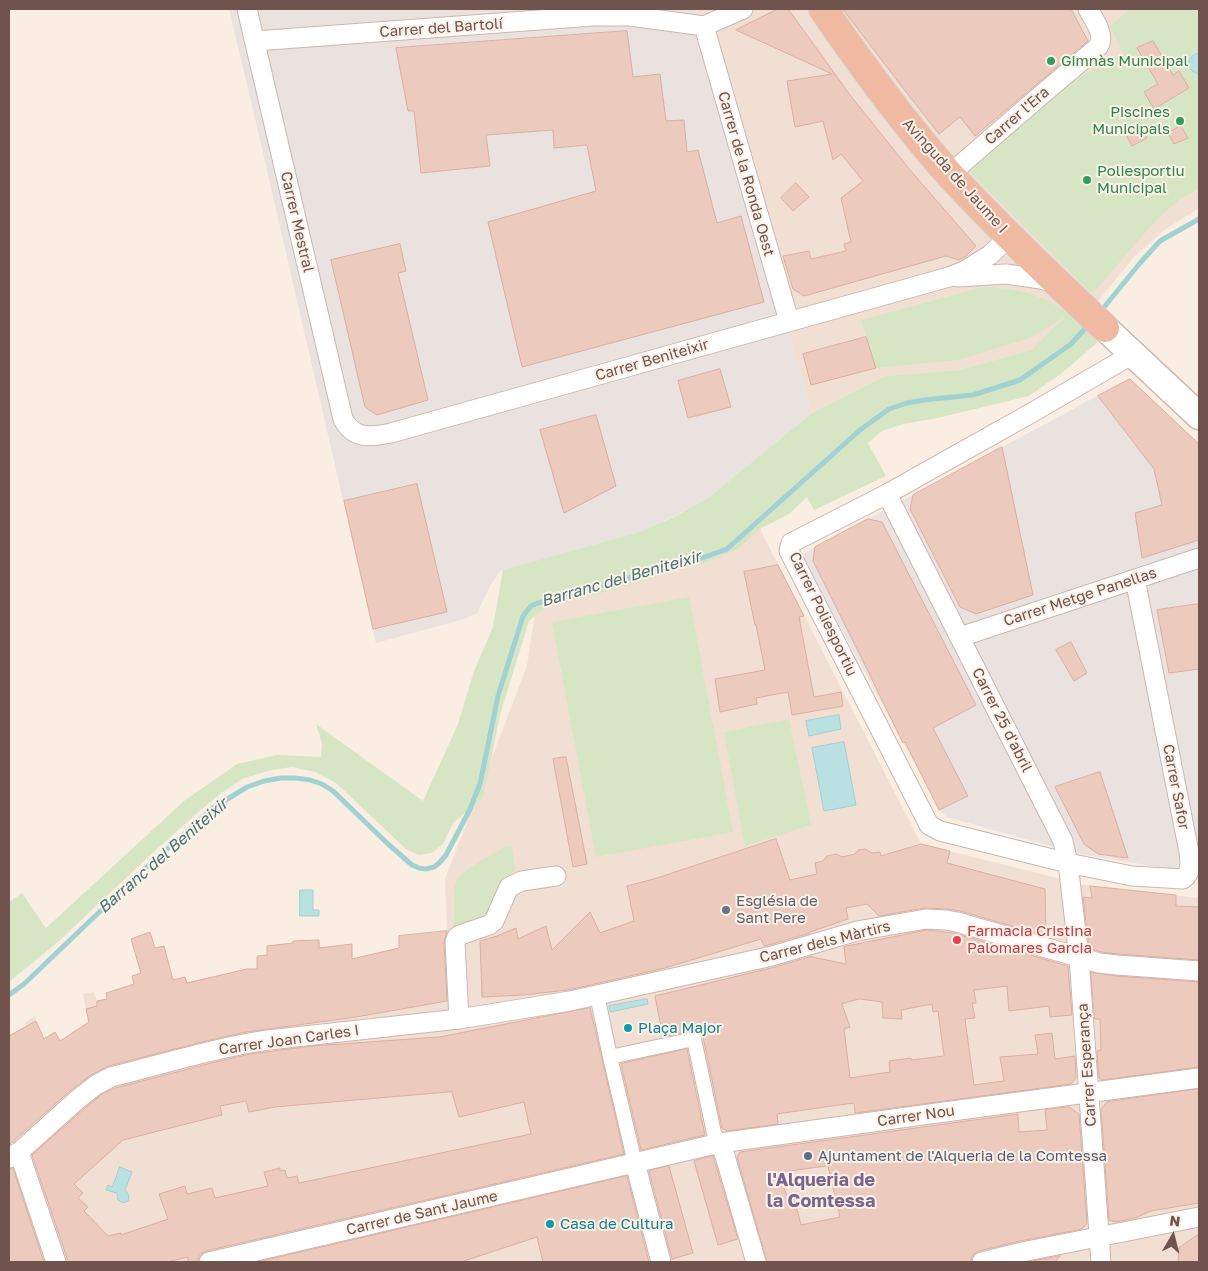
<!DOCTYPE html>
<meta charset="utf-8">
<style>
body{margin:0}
#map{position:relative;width:1208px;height:1271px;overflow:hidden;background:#faeee3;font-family:"Golos Text",sans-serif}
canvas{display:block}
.frame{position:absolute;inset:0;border:10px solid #6f534c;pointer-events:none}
.north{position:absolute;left:1148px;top:1211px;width:50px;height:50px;-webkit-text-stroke:4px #fdf2e9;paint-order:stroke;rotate:8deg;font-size:14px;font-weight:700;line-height:20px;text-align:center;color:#6f534c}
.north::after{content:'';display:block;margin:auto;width:18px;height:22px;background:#6f534c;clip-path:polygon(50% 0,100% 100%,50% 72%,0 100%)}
</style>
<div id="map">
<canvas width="1208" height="1271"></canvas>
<div class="frame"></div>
<div class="north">N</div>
</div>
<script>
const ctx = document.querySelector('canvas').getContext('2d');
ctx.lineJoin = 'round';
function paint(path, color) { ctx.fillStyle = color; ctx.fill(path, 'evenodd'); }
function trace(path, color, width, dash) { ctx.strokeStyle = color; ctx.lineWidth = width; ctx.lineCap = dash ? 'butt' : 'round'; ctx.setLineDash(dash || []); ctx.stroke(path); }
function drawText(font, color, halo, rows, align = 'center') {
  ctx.font = font + ' "Golos Text",sans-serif'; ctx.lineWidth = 4; ctx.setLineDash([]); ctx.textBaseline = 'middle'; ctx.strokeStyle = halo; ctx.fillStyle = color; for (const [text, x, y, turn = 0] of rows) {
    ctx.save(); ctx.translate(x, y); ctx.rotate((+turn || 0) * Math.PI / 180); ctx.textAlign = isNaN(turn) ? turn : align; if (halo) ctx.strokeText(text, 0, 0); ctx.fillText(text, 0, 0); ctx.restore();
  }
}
paint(new Path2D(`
 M696,9h503v199l-36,23 -29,26 -34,42 -26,23 -43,28 -72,20 -75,6 -72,37z
 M760,529l161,315 169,42 109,12v364h-1190v-199l11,-7 -10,-21 16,-9 -1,-3 9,-7 10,22 11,-6 5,9 28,-19 -5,-28 11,-2 3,9 10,-2 -1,-6 28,-9 -2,-8 8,-3 -9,-34 19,-7 4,16 10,-2 4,12 -10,3 5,21 22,-5 2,5 60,-13h10v-13l36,-5v-10l26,-1 1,8 32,11 47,-11v-12l48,-5 -2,-52 82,-213 9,-59z`), '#f1dfd3');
paint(new Path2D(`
 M229,9h467l116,404 -103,84 -34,19 -36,16 -139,39 -10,15 -13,27 -16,7 -85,23 -122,-529z
 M1129,379l70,66v429l-124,-21 -128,-36 -6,-5 -140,-257z`), '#e9e2de');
paint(new Path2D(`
 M1130,9h69v180l-20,11 -21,18 -66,76 -122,-122 27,-30 41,-35 31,-22 33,-22 21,-9 -13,-28z
 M983,287c32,1 61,7 87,28 10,9 19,18 28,27l-36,31 -33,23 -87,21 -38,7 -22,7 -14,12 18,33 -72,34 -7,-13 -18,17 -29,15 -22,20 -32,13 -90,27 -70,18 -17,14 -29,94 -17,83 -30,25 -10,21 -11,9 -13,2 -12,-5 -71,-67 -21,-11 -23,-5 -21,3 -29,9 -22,15 -24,20 -48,43 -90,85 -49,40v-80l13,-9 24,35 138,-127 53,-37 40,-9 44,2 1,-14 -6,-19 107,77 35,-77 16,-53 19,-44 10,-57 136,-38 35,-15 35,-20 103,-84 72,-37 75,-6 72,-20 35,-34 -36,22 -72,22 -82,8 -15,-48z
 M689,597l44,235 -137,25 -44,-235z
 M789,719l22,106 -66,21 -21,-114z
 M506,846l6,1 3,22 -12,17 -13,32 -36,10c1,-12 -2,-38 3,-48 6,-11 37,-26 49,-34z`), '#d6e6c4');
const water = new Path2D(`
 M1199,53v21c-14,-3 -14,-18 0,-21z
 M839,715l2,14 -32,7 -3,-15z
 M844,742l12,63 -32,6 -12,-63z
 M300,890h13v20h6v6h-19z
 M647,999l1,5 -38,8 -1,-6z
 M120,1167l12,5 -7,18c3,3 5,6 3,11l-5,2 -5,-3 -1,-7 -11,-3 2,-5 4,2z`);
paint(water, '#bae1e1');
trace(water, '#a1d1d2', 1);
trace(new Path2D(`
 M1101,311l39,-48 20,-22 39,-22
 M9,995l15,-11 113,-108 76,-68 34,-21 17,-6 17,-3h14l15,2 12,4 11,7 55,53 24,21 7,3 7,1 8,-2 5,-4 7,-8 9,-17 15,-29 10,-25 18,-88 25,-80 8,-10 7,-3 167,-46 22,-8 133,-119 29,-21 18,-6 17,-3 49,-5 47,-15 51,-36 19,-21`), '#a1d1d2', 5);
const building = new Path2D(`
 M778,9l11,1 61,85 60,75 66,76 -11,11 -6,3 -13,-4 -142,40 -11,-7 -10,-33 26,-5 2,8 35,-8 -2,-7 7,-2 -10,-44 22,-17 -22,-27 -8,6 -10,-39 -28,6 -8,-46 45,-7 -96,-44z
 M843,9h228l17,32 -113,95 -15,-19 -21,17 -43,-55z
 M627,31l6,46 27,-3 6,47 18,-1 3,32 11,-2 19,73 24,-7 23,86 -242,65 -34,-145 108,-31 -9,-46 -33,3 -1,-18 -67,5 4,31 -69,7 -7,-62h-6l-12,-63z
 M1153,41l20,34 6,-4 10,17 -35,21 -10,-17 14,-8 -21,-36z
 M1140,123l7,15 -15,8 -8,-15z
 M1181,126l7,12 -14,6 -6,-11z
 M796,183l13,14 -16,14 -12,-13z
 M400,244l6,27 -8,2 30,127 -51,15 -12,-8 -34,-147z
 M866,337l10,31 -65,17 -8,-31z
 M720,369l11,38 -43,11 -10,-37z
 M1130,379l69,65v96l-57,18 -7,-45 27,-8 -8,-36 -56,-73z
 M596,415l20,71 -52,27 -24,-83z
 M1002,447l31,148 -57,19 -16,-7 -50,-98 3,-14z
 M417,484l30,128 -74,17 -29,-128z
 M868,519l14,3 94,183 -43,23 35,68 -29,14 -34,-68 -2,1 -41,-84 -49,-98 2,-14z
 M778,565l26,51 -5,1 15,80 27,-5 2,14 -51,9 -4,-23 -32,6 1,6 -37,8 -5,-33 50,-9 -9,-45h-1l-11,-53z
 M1199,604v65l-30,4 -12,-63z
 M1071,642l16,31 -13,8 -18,-31z
 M566,757l21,107 -14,3 -20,-108z
 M1100,772l28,86 -30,-4 -14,-10 -29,-57z
 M776,839l14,41 27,-6 -2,-11 8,-2 4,-5 10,-2 5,3 13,-3 3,-4 7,-1 7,4 8,-1 1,4 40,-12 29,7 -3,12 98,26 1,47 -86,-25 -12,-2 -24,-1 -45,8 -12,-12 -21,4 2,11 -38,13v1l-41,12 -5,1 -3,-7 -96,29 -97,22 -45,5 -41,2 -2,-56 17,-5 19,-8 2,11 28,-13 6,24 38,-38 10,21 34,-12 -7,-35 27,-7z
 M1090,886l86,9v11l23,1v53l-81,-6 -17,-2 -12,-4 -6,-51 9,1z
 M927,930l27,3 114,33 4,49 -22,2 -1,-11 -40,5 -2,-25 -33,4 2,13h-4l3,15 -10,1 9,66 30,-4 -4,-24 38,-3 -3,-19 17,-2 3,26 20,-3 1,22 -5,6 -216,29 -1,-10 -29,4 -48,7 1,10 -51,7 -5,-3 -19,-91 -2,-3 -4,-3 -4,-1 -30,7 -8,-41 120,-29 37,-11v1l34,7 -2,-17zM860,999l22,3 1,16 19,1 -1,-9 31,-6 1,8 5,-1 6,45 -33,4v-2l-22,3 1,11 -40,6 -6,-49 6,-2 -8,-23z
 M447,931l-3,12 3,58 -91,16 -110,15 -40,9 -98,25 -17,9 -20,15 -62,55v-109l27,-15 8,18 11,-7 5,9 29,-19 -3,-13 11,-3v-5l10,-2 -1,-6 28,-9 -2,-8 9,-3 -10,-34 19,-7 5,16 9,-2 9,34 12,-3 2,6 60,-14h10v-13l10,-1v-9l26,-3v-2l26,-1v8l33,-4v15l47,-11v-12z
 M1091,972l25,4 83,6v85l-97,13 -3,-2 -2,-27 4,-1 -1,-31h-5z
 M590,1008l34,146 -418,97 -5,3 -3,4v4h-10v-5l-21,5h-100v-4l-35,-103 53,-47 17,-14 13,-6 96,-25 39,-9 62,-8 127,-9zM452,1092l7,25 65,-15 7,32 -232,49 -2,-7 -10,2 -2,-8 -5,1v-3l-16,4 4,14 -53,12 -3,-10 -25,6 -2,-8 -26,8 9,25 -47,16v-2l-13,3 -24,-25 4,-4 -10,-9 5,-5 -9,-9 49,-44 99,-25 -2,-9 26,-5 3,11 26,-5z
 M687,1049l18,86 -64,15 -20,-86z
 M1199,1089v114l-48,8 -16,7 -19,4 -7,-2 -8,-111 6,-7z
 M1069,1107l10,7 8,109 -5,6 -62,12 -41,10 -5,3 -3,4v4h-204l-30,-105 3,-5 278,-38 1,18 28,-2 -2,-20zM828,1166l12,51 -39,8 -6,-24 -5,2 -12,-30z
 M713,1156l25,83 -20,6 -24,-84z
 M669,1166l24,87 -21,6 -23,-88z
 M13,1168l31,94h-35v-93z
 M627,1176l22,86h-106l-6,-25 -76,25h-203z
 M1199,1234v28h-21l1,-14z
 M1060,1256l-5,6h-27z`);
paint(building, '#eccabe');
trace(building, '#ddafa0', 1);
const pedestrian = new Path2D(`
 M597,995l13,62 25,106
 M610,1057l84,-18 20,94 6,10`);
const minor = new Path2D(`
 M247,9l96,410c11,21 28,18 48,14l558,-156 15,-6 26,-16 20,-19
 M704,26l85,295
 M255,41l338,-25h37l74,10 39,-17
 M950,174l90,-78 58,-49c8,-12 -4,-27 -10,-38
 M958,277l48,-3 35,5 16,5
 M1133,354l-100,58 -146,82 -96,49 -2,8 140,274 11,6 128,32 64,13 51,3c9,-7 7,-16 6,-27l-54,-273
 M887,494l176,347 5,22 11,95 22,304
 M960,637l239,-79
 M459,1019l-4,-77 2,-5 3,-2 29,-10 5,-4 15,-34 13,-6 34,-5
 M720,1143l5,13 31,106
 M19,1152l37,110
 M9,1158l10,-6 59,-53 18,-14 15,-8c52,-13 103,-29 157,-37l191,-21 111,-18 202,-45 85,-25 69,-12 20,1 11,2 142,41 18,2 82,6
 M635,1163l26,99
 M209,1262l511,-119 217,-30 262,-35
 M982,1262l40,-10 177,-35`);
const secondary = new Path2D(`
 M1105,328l94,88`);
const trunk = new Path2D(`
 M823,9c39,57 80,113 126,165 50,54 103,104 156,154`);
trace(pedestrian, '#ccb7ae', 16);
trace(minor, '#ccb7ae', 21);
trace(secondary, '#ceb6ac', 29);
trace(trunk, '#d7cfcd', 30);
trace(pedestrian, '#fff', 14);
trace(minor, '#fff', 19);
trace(secondary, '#fff', 26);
trace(trunk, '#f0b9a1', 28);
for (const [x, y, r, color] of [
 [1051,61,5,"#2e9e5b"],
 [1180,121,5,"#2e9e5b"],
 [1087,180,5,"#2e9e5b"],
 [726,910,5,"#6b7280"],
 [957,940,5,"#e0444e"],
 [628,1028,5,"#0f9aa8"],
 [808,1156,5,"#5c6f8a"],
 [550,1224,5,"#0f9aa8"]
]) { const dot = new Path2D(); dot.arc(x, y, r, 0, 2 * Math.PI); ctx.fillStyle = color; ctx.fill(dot); trace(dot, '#fdf2e9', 2); }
drawText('15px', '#6f534c', '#fdf2e9', [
 ["Carrer del Bartolí",441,28,-4],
 ["Carrer l'Era",1017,116,-41],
 ["Carrer de la Ronda Oest",746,174,74],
 ["Avinguda de Jaume I",955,176,48],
 ["Carrer Mestral",297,222,77],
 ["Carrer Beniteixir",652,360,-16],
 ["Carrer Metge Panellas",1080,597,-18],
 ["Carrer Poliesportiu",823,614,64],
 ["Carrer 25 d'abril",1002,720,63],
 ["Carrer Safor",1176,787,79],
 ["Carrer dels Màrtirs",825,942,-14],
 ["Carrer Joan Carles I",289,1040,-8],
 ["Carrer Esperança",1087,1065,-94],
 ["Carrer Nou",916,1116,-8],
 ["Carrer de Sant Jaume",422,1213,-13]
]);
drawText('15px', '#27864d', '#fdf2e9', [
 ["Gimnàs Municipal",1061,61],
 ["Piscines",1170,112,"right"],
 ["Municipals",1170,129,"right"],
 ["Poliesportiu",1097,171],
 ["Municipal",1097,188]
], 'left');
drawText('15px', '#5b616d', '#fdf2e9', [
 ["Església de",736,901],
 ["Sant Pere",736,918]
], 'left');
drawText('15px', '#be3a42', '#fdf2e9', [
 ["Farmacia Cristina",967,931],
 ["Palomares Garcia",967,948]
], 'left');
drawText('15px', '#0d838f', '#fdf2e9', [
 ["Plaça Major",638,1028],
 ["Casa de Cultura",560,1224]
], 'left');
drawText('15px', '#4e5e75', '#fdf2e9', [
 ["Ajuntament de l'Alqueria de la Comtessa",818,1156]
], 'left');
drawText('italic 16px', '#427273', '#fdf2e9', [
 ["Barranc del Beniteixir",621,579,-16],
 ["Barranc del Beniteixir",163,856,-41]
]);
drawText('bold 18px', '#79648c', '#fdf2e9', [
 ["l'Alqueria de",821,1180],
 ["la Comtessa",821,1201]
]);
</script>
